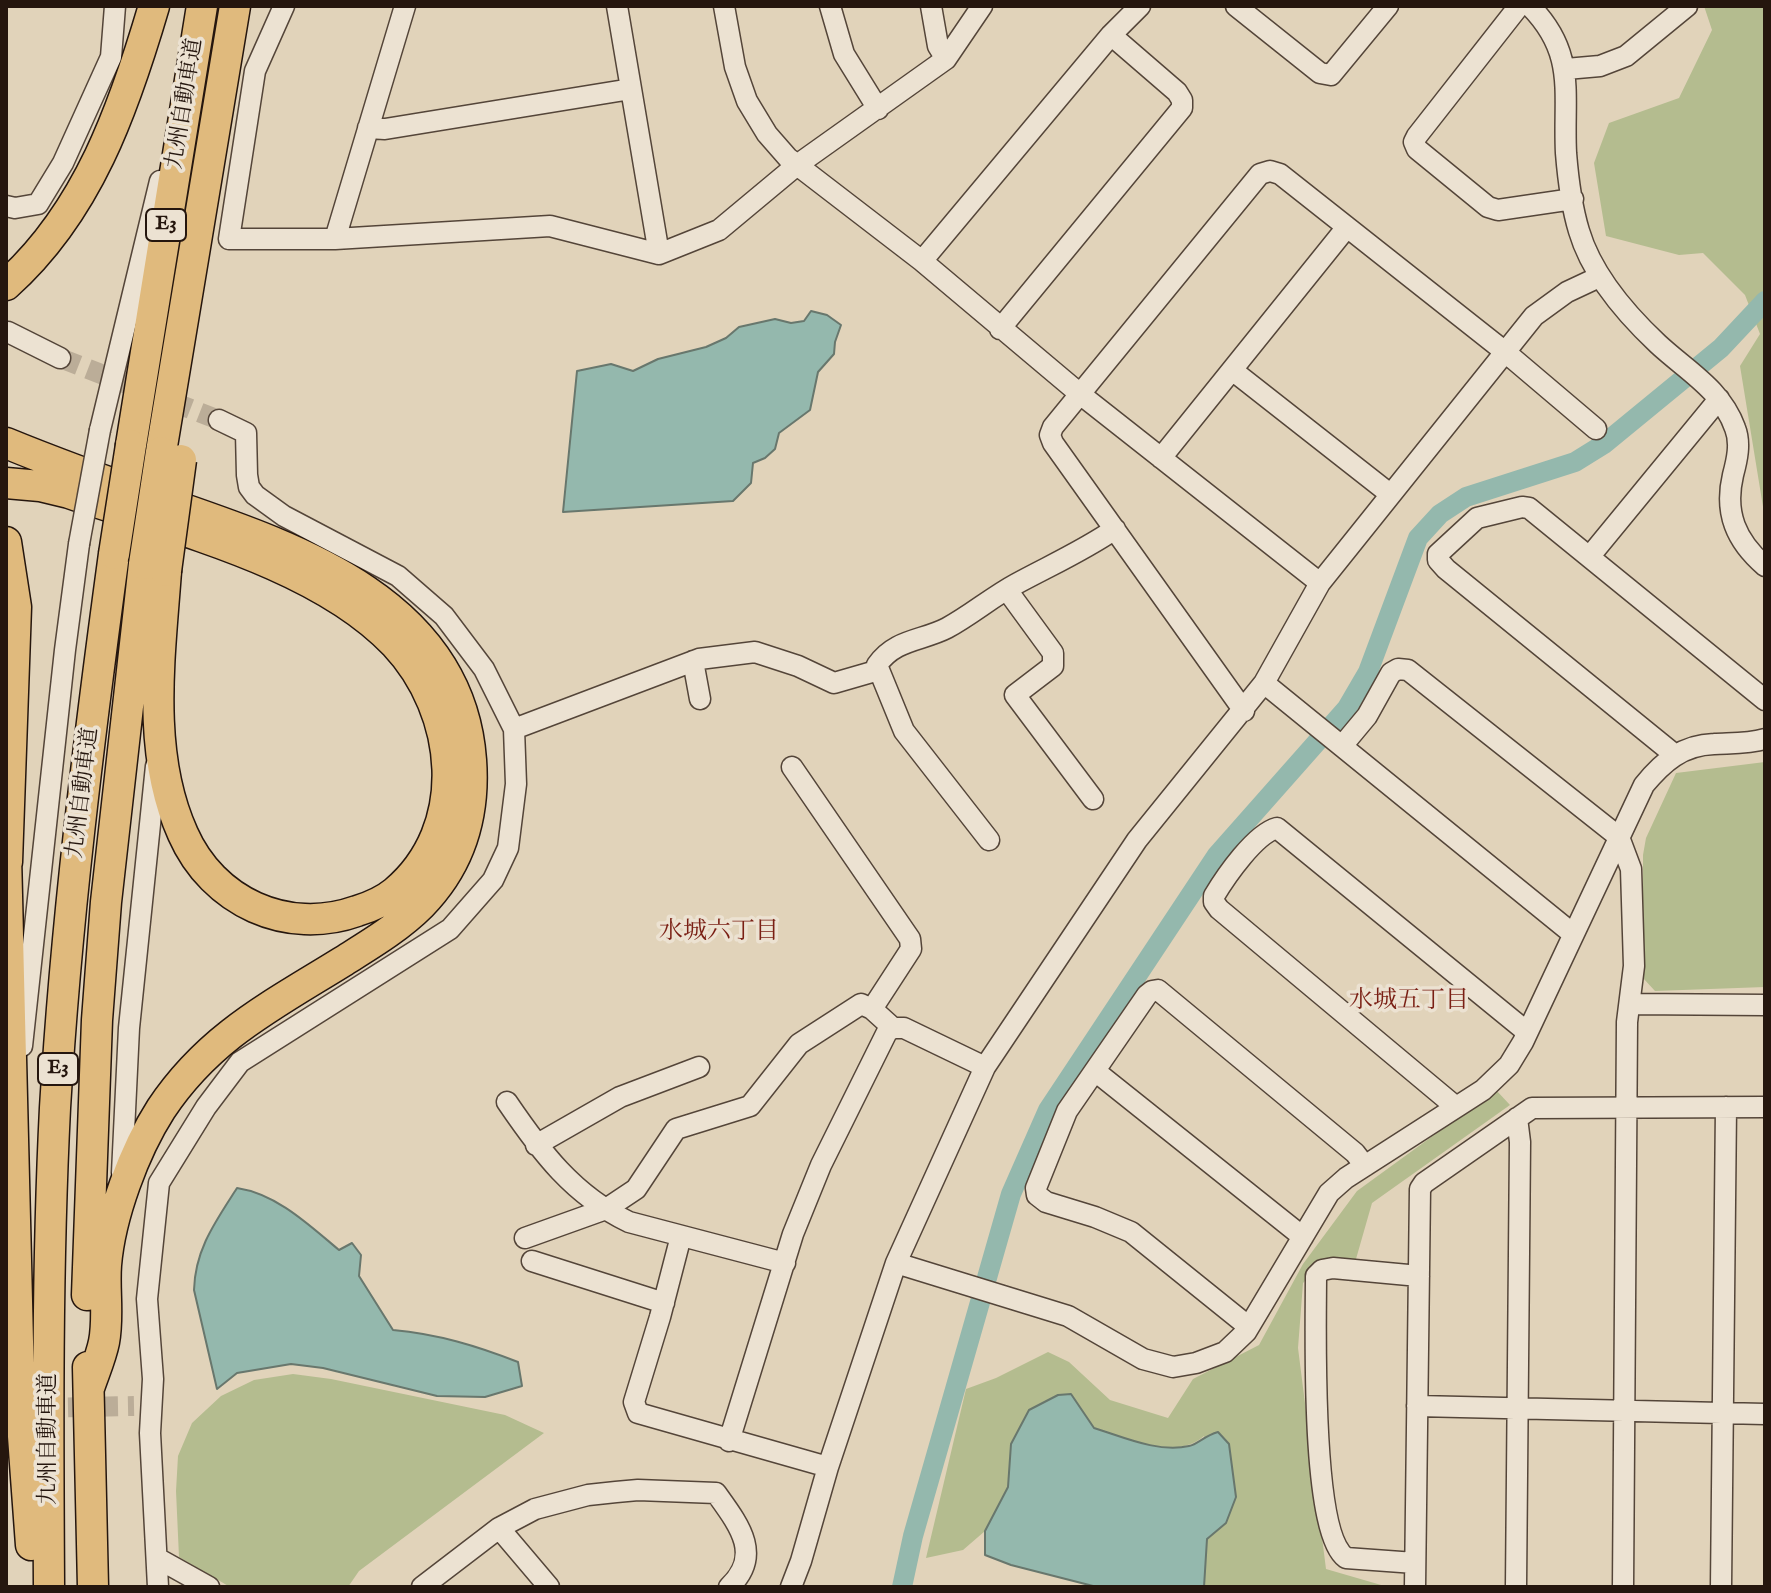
<!DOCTYPE html>
<meta charset="utf-8">
<style>
body{margin:0}
#map{position:relative;width:1771px;height:1593px;overflow:hidden;background:#e1d3ba;font-family:"IM FELL English",serif}
canvas{display:block}
.frame{position:absolute;inset:0;border:8px solid #25160e;pointer-events:none}
</style>
<div id="map">
<canvas width="1771" height="1593"></canvas>
<div class="frame"></div>
</div>
<script>
const ctx = document.querySelector('canvas').getContext('2d');
ctx.lineJoin = 'round';
function paint(path, color) { ctx.fillStyle = color; ctx.fill(path, 'evenodd'); }
function trace(path, color, width, dash) { ctx.strokeStyle = color; ctx.lineWidth = width; ctx.lineCap = dash ? 'butt' : 'round'; ctx.setLineDash(dash || []); ctx.stroke(path); }
function drawText(font, color, halo, rows, align = 'center') {
  ctx.font = font + ' "IM FELL English","Noto Serif JP",serif'; ctx.lineWidth = 7; ctx.setLineDash([]); ctx.textBaseline = 'middle'; ctx.strokeStyle = halo; ctx.fillStyle = color; for (const [text, x, y, turn = 0] of rows) {
    ctx.save(); ctx.translate(x, y); ctx.rotate((+turn || 0) * Math.PI / 180); ctx.textAlign = isNaN(turn) ? turn : align; if (halo) ctx.strokeText(text, 0, 0); ctx.fillText(text, 0, 0); ctx.restore();
  }
}
paint(new Path2D(`
 M1704,6h61v513l-25,-153 20,-32 -15,-39 -42,-42 -24,2 -73,-19 -12,-73 15,-40 70,-25 33,-68z
 M1765,762v225l-110,4 -12,-13v-123l3,-17 30,-65z
 M1496,1090l14,15 -138,98 -16,56 -31,2 -22,22 -5,65 28,221 62,18h-184l3,-48 19,-16 -22,-87c-30,26 -77,2 -111,-8l-22,-34 -60,50 -3,43 -23,44 -22,19 -37,8 40,-169 30,-11 52,-26 21,10 41,38 58,18 25,-39 66,-34 44,-81 54,-73z
 M293,1374l38,5 174,36 39,18 -185,138 -11,16h-118l-51,-30 -3,-66 2,-35 14,-33 29,-27 33,-16z`), '#b4bc8f');
const water = new Path2D(`
 M811,311l16,4 14,10 -6,17 -1,12 -16,18 -8,38 -31,23 -4,16 -10,9 -12,5 -2,20 -18,18 -170,11 14,-141 34,-7 22,7 25,-12 48,-12 20,-9 13,-11 36,-8 16,4 13,-2z
 M237,1188c40,6 72,37 102,62l13,-7 9,12 -2,21 34,54c45,4 84,16 125,32l4,24 -37,11 -48,-1 -114,-28 -32,-4 -54,9 -20,16 -23,-99c1,-41 22,-69 43,-102z
 M1071,1394l23,34c29,9 64,25 95,18 9,-2 15,-10 29,-14l11,12 7,53 -10,26 -19,16 -3,48h-107l-86,-22 -26,-10v-24l23,-44 3,-43 18,-34 29,-15z`);
paint(water, '#94b8ad');
trace(water, '#68776d', 2);
trace(new Path2D(`
 M902,1587l11,-51 98,-342 37,-84 169,-255 130,-147 21,-36 50,-134 22,-24 26,-17 109,-35 29,-18 117,-96 44,-47`), '#94b8ad', 20);
trace(new Path2D(`
 M60,358l159,62
 M38,1408l96,-2`), '#bbad98', 20, [20, 10]);
const minor = new Path2D(`
 M284,6l-29,65 -26,168h106l215,-13 109,28 60,-24 78,-65 149,-106 36,-53
 M617,6l42,248
 M724,6l11,61 12,34 20,33 21,24 134,103 158,133 240,189
 M830,6l14,48 34,55
 M931,6l7,40 8,13
 M1236,6l84,67 11,2 57,-69
 M1519,6l-102,130 -3,6 3,7 71,58 10,3 75,-11
 M1530,6c47,48 33,87 36,147 2,25 6,55 13,78 13,44 46,82 79,113 29,27 63,45 77,84 6,15 2,32 -2,47 -9,38 3,66 32,91
 M1566,69l34,-3 26,-10 61,-50
 M368,128l17,1 246,-40
 M6,206l9,2 23,-4 25,-41 48,-106 4,-51
 M335,239l70,-233
 M922,261l189,-226 29,-29
 M1000,329l182,-221v-8l-5,-8 -66,-57
 M8,332l52,26
 M1232,370l158,124
 M100,430l60,-249
 M1161,458l186,-231
 M1590,556l129,-157
 M1007,590l46,63v13l-38,29 78,104
 M693,661l7,38
 M1264,683l309,251
 M1244,711l-191,-268 -3,-8 3,-8 207,-253 10,-3 10,3 224,177 92,78
 M514,729l185,-70 56,-7 43,14 36,17 45,-13
 M1342,746l25,-30 24,-43 7,-4 10,1 211,167 12,32 3,97 -7,56 -4,565
 M1675,755l-229,-186 -8,-9v-6l39,-36 45,-11 7,1 236,192
 M792,767l118,172 1,10 -39,60
 M989,840l-85,-109 -27,-66c18,-26 45,-24 70,-37 24,-13 45,-31 69,-44 33,-18 67,-33 99,-55
 M1631,1004l134,1
 M22,1046l43,-396 14,-106
 M1095,1071l208,166
 M507,1102c34,50 66,93 122,120l156,41
 M1456,1107l-237,-198 -5,-7v-6c12,-20 41,-62 63,-68l250,204
 M536,1145l84,-48 79,-30
 M122,1173l7,-145 27,-262
 M681,1236l-21,81 -26,85 4,11 190,54
 M525,1238l81,-29 30,-20 40,-60 74,-23 49,-62 62,-40 11,5 21,19
 M532,1261l132,42
 M896,1263l172,53 75,43 30,8 23,-4 29,-11 21,-20 83,-139 17,-15 137,-88 26,-25 14,-23 121,-257c19,-23 38,-40 70,-41 17,-1 34,0 51,-5
 M1249,1327l-118,-95 -36,-15 -49,-15 -9,-7 -1,-7 31,-77 80,-116 5,-4 6,-1 197,163 10,13
 M1417,1406l348,8
 M729,1441l64,-207 28,-69 66,-133 6,-4h11l81,39
 M499,1528l50,59
 M157,1558l52,29
 M1415,1563l-69,-5c-36,-26 -30,-233 -30,-282l6,-6 11,-2 86,8
 M158,1587l-8,-154 3,-54 -6,-80 12,-116 47,-76 34,-45 210,-133 43,-49 15,-32 8,-64 -2,-55 -30,-60 -40,-53 -46,-40 -114,-60 -29,-21 -6,-8 -2,-12 -1,-42 -27,-13
 M422,1587l77,-59 36,-19 53,-14 28,-3 22,-2 78,3c23,32 47,62 13,94
 M791,1587l10,-26 27,-94 68,-204 89,-196 152,-227 127,-157 56,-100 214,-267 33,-24 32,-15
 M1415,1587l5,-398 4,-6 108,-75 233,-1
 M1516,1587l4,-445 -3,-24
 M1721,1587l5,-480`);
const highway = new Path2D(`
 M6,285c82,-73 118,-177 148,-279
 M6,443c56,23 112,43 169,63 125,43 285,98 296,254 4,55 -11,105 -50,145 -23,23 -52,40 -79,57 -71,44 -133,75 -181,147 -27,42 -51,107 -55,156 -2,25 3,52 -2,77 -3,15 -10,31 -15,46
 M131,445l71,-439
 M161,452l74,-446
 M6,483l34,3 29,7c104,36 249,70 326,151 64,68 76,184 0,248 -11,9 -25,15 -38,19 -70,25 -144,-9 -174,-77 -37,-81 -23,-178 -17,-263
 M6,542l10,65 -9,255
 M6,855l13,527 12,163
 M87,1295l10,-275 9,-118 38,-338
 M88,1367l5,220
 M49,1587c-1,-160 -2,-319 6,-479 11,-186 34,-370 59,-554`);
trace(minor, '#544539', 23);
trace(highway, '#25160e', 33);
trace(minor, '#ece2d2', 20);
trace(highway, '#e0ba7d', 30);
const minorBridge = new Path2D(`
 M79,544l21,-114`);
const highwayBridge = new Path2D(`
 M114,554l17,-109
 M144,564l17,-112
 M166,571l15,-111`);
trace(minorBridge, '#544539', 23, []);
trace(highwayBridge, '#25160e', 33, []);
trace(minorBridge, '#ece2d2', 20);
trace(highwayBridge, '#e0ba7d', 30);
for (const [x, y, w] of [
 [166,225,40],
 [58,1069,40]
]) { const box = new Path2D(); box.roundRect(x - w / 2, y - 16, w, 32, 6); ctx.fillStyle = '#ece2d2'; ctx.fill(box); trace(box, '#25160e', 2); }
drawText('bold 20px', '#25160e', null, [
 ["E3",166,225],
 ["E3",58,1069]
]);
drawText('22px', '#25160e', '#ece2d2', [
 ["九州自動車道",186,104,-81],
 ["九州自動車道",84,793,-83],
 ["九州自動車道",49,1439,-90]
]);
drawText('24px', '#7a1f14', '#ece2d2', [
 ["水城六丁目",719,933],
 ["水城五丁目",1409,1002]
]);
</script>
